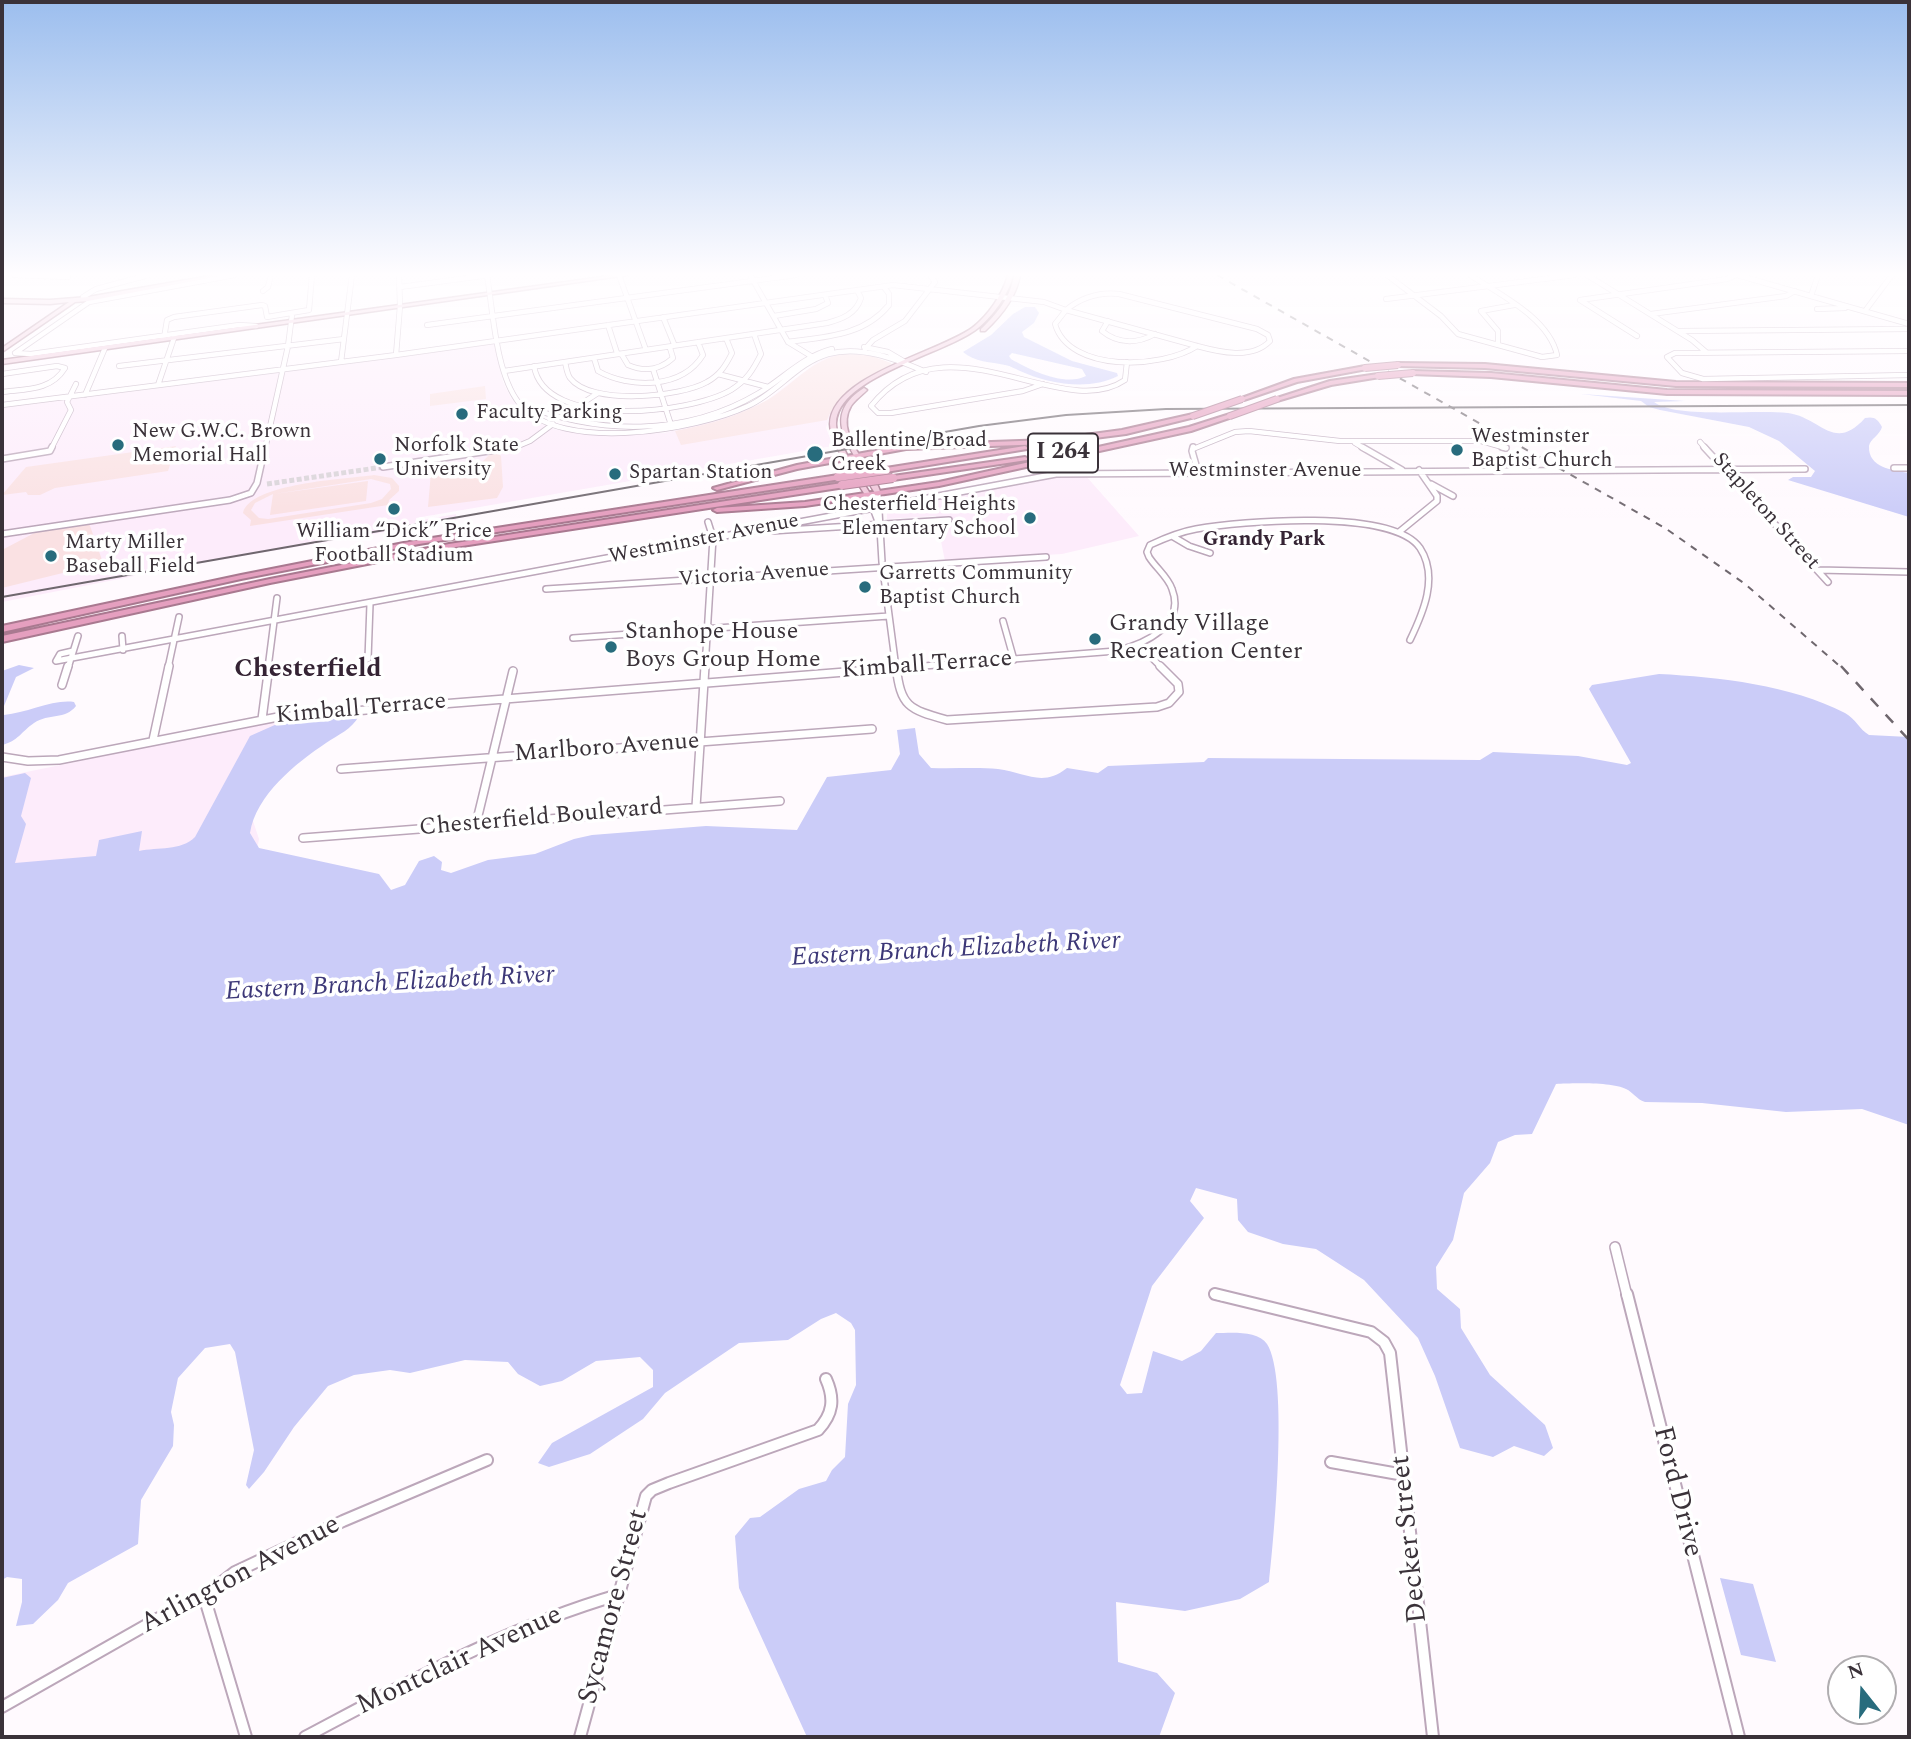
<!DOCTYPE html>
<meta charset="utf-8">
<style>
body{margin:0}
#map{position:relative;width:1911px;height:1739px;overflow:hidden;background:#fffafe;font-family:Spectral,serif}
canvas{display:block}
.frame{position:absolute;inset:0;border:4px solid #3a3239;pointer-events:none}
.north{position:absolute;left:1827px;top:1655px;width:70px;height:70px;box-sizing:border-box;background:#fff;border:2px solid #b0adb0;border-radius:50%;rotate:342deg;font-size:19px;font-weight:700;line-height:28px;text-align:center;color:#3a3239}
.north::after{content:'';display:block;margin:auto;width:24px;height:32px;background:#286c7d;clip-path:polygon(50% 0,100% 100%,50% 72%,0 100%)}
</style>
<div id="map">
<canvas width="1911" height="1739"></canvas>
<div class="frame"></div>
<div class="north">N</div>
</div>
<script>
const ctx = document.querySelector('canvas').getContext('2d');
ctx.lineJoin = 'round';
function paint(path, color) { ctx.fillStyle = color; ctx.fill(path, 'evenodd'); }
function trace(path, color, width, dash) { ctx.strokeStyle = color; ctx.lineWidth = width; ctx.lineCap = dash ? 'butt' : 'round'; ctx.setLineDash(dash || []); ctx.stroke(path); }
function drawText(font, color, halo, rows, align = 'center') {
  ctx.font = font + ' Spectral,serif'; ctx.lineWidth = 7; ctx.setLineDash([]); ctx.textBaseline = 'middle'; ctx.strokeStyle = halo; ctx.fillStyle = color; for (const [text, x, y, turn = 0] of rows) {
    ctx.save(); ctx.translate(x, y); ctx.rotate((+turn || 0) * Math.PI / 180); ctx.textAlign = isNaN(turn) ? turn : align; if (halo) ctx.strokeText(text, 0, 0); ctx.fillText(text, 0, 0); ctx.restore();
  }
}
paint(new Path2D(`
 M2,302l63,1 -63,44z
 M495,343l8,39 8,16 18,21 25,10 38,6 72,-2 67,-17 35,-15 51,-39 14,-6 29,-2 31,9 -34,20 -22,18 -9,27 7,18 -417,72v3l40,-7v6l-255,43 -199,39v-194l408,-52z
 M1086,476l53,60 -77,18 -117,7 -9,-45 -49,3v-10l162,-32z
 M338,715l-90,91 11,33 -16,90 -241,16v-168l268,-55z`), '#fdecfb');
paint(new Path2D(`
 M843,354l26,1 22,8 -1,4c-28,10 -51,25 -63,53l-146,25 -6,-14c32,-6 65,-15 94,-32 26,-16 43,-40 74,-45z
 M485,386l1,13 -56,7v-12z
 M176,446l-8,25 -113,17 -15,7h-12l-2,-3 -24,3 24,-28z
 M498,453l3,3 2,31 -6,11 -69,9 3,-35 48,-7 11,-11z
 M374,475l18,3 7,8v5l-10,9 -1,5 -138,21 1,-6 -8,-7c7,-30 104,-34 131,-38zM371,479l19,5 1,5 -9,10 -11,4 -103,16 -9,-1 -8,-8 4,-7 18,-9 -3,21 96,-14 2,-20 -94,13z
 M89,523l13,37 -7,5 -93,23v-38l38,-20z`), '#fae1e3');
paint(new Path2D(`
 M1025,307h10l4,6 -5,10 -12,9 2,5 48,24 45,12 1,3c-29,15 -69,8 -98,-5 -5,-2 -9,-5 -15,-6 -14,-3 -31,-3 -42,-13l28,-17 22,-21zM1012,353l70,16 4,7c-21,11 -56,-6 -75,-17l-2,-3z
 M1581,394l104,7 -31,1c22,17 102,7 134,11 32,4 46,40 77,5 9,-2 13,1 17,9 -2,8 -12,12 -13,19 -1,22 24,24 40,27v44l-121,-37 5,-3h18l4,-6 -36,-30 -30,-14 -89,-17 -11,-3 -8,-6z
 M19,665l15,3 -18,9 -12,29v9c23,-2 49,-16 70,-13l2,4c-11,14 -27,7 -42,17 -13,9 -16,18 -32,22v-74z
 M1659,674c60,3 132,11 186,39 11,6 14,16 24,22l40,2v388l-47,-16 -76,3 -84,-9 -57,-1c-9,-3 -12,-10 -19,-13 -13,-7 -55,-6 -70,-5l-24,50 -17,1 -17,7 -8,21 -26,30 -11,47 -17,27 1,22 23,20 1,19 29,47 55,50 8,23 -9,8 -30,-10 -21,11 -33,-9 -25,-72 -17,-38 -54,-58 -48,-31 -33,-5 -35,-12 -10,-12 -1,-21 -41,-11 -6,13 14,17 -52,68 -32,99 7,9 15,-1 11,-42 29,10 19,-10 15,-18c15,0 42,-3 51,11 22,34 7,193 2,238l-29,17 -55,12 -69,-9 2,60 39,11 18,20 -16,44h-352l-68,-149 -4,-52 15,-18 10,-1 39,-28 27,-8 6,-11 13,-13 3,-53 8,-19 -1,-55 -4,-7 -15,-10 -15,6 -33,21 -49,3 -74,50 -22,26 -53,35 -41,13 -11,-4 14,-20 101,-56v-17l-13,-13 -44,4 -34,20 -22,5 -22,-12 -10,-12 -43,-2 -55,13 -20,-3 -36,5 -26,11 -34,41 -30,45 -15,17 -3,-4 8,-35 -19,-98 -5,-8 -25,4 -27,30 -7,34 3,13 -1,21 -32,54 -3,44 -70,39 -10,17 -25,24 -17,2 6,-24v-23l-15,-2 -5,3v-802l23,-5 6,5 -10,38 5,8 -11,39 81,-7 3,-16 43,-9 -3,20c19,-4 42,0 56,-14l55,-101 27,-12 82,-8c-7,13 -21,19 -33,27 -30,20 -70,52 -76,90l9,15 120,26 12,16 14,-5 14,-24 15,-5 8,6 -1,8 10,3 37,-13 47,-6 39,-15 18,-4 114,-9 91,4 30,-53 64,-7 9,-16 -3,-24 18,-2 4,26 12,14c22,1 46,-1 67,1 27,3 44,19 69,-1l31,5 10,-7 96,-4 4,-4 272,2 13,-8 85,4 49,9 4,-2 -42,-74 3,-4z
 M1720,1578l33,6 23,78 -35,-7z`), '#cbccf8');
trace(new Path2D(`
 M267,484l116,-17`), '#d8d2d7', 5, [5, 2.5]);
const minorFar4 = new Path2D(`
 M14,275l54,2
 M235,275l-146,27 -74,51 16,1 208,-29 17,1
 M487,275c6,37 9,99 32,128 41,51 178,27 229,3 29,-13 49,-43 80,-52 33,-9 68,5 98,18
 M619,275l27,75
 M750,275l38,67 23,14
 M1387,275l54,41 17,18 84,23 15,-2c-8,-37 -58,-61 -87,-80
 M1587,275l105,65 14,12
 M1737,275l172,49
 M400,287l90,-12
 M263,291l5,-4 3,-12
 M1811,296l7,-21
 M83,297l13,-8 53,-14
 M1386,299l189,-24
 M1817,309l28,-1
 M1066,310l131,36
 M1066,310l-11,14c14,49 107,45 142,22
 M1066,310c16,-13 33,-18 53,-16l138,35 11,6 2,6c-18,19 -51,11 -73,5
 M1865,311l27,-36
 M1651,314l135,-18 9,-5
 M774,316l42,-7 12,-6 -3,-8
 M1108,321l-6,10c16,13 35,13 53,3
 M427,325l369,-50
 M608,325l9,28 5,2 6,10c16,7 32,5 45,-7l-3,-10 4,-4 -11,-27
 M1678,331l231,-2
 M1637,336l-57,-36 147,-21 9,-4
 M164,338l3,-18 7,-3 88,-12 3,1 2,11 42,-7 3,-35
 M788,342c37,-5 76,-6 101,-37v-11l-5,-7
 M1498,343v-12l-17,-20 33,-6
 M864,347l24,5 17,10
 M865,349l8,-9 32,-19 30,-39 -5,-7
 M1909,351l-234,2 -8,4 15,16 21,6 206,-4
 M396,355l4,-49 -1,-31
 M594,358l4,13c32,18 84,18 105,-16l-5,-13
 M341,362l11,-87
 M565,362c1,4 2,12 5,16 21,28 111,19 137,4 13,-7 19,-17 25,-29l-6,-15
 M119,366l225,-27
 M534,366c10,64 156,48 197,24 16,-10 22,-20 30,-36l-7,-20
 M653,369l19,59
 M504,371l323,-48c15,-4 29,-9 34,-25l-4,-8
 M2,374l55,-8 8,2c-14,23 -39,21 -63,24
 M718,374l50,13
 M1043,384l-20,7 -132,22h-13l-7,-7c74,-94 190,18 254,-26l2,-18
 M158,385l16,-47
 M85,395l20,-47
 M520,404c78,31 165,33 239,-11 25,-15 43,-36 73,-44
 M2,405l394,-50 497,-70 151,17 22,8
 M578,406l20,-13
 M1700,442l6,7
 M1355,443l10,6
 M51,449l20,-39 -4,-8 9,-18
 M265,449l23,-103 4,-31
 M511,449l19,-8 23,-17
 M1193,449l42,-17 14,-1 91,10h141l25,7`);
const minorFar3 = new Path2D(`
 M1193,447l-1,4 6,21
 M1362,447l40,23
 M1502,447l4,1
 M1704,447l124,135
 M2,459l48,-8 2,-4
 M383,467l132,-20
 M1894,468h15
 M1431,484l22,12
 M878,494l4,68 14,106
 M868,495l11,29
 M771,531l178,-11
 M1399,532l38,-31v-5l-18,-26
 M2,534l228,-34 21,-7 6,-10 8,-36
 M1172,536l17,10 21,7
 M1818,570l91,2
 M546,589l500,-32
 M1003,621l11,39
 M122,636l1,14
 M573,638l316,-22
 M1139,645l23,23
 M73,651l-13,3 -4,7 1000,-187 749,-5
 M368,659l2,-55
 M68,668l10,-32
 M168,668l11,-51
 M268,668l9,-70
 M705,668l8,-130 -5,-16
 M898,668l218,-17c29,-7 70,-26 56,-62 -4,-12 -16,-21 -23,-32l-2,-5 3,-7c15,-7 29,-13 46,-16 44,-8 197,-21 224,19 19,29 3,65 -10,92`);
const minorFar2 = new Path2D(`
 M896,666c5,41 12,43 51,54l210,-13 12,-4 10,-11 -1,-8 -18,-18
 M62,685l6,-19
 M262,719l7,-53
 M153,740l16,-74
 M2,757l26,4 31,-1 219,-43 643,-51
 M341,769l531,-40
 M696,807l9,-141
 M476,824l37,-153
 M303,838l477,-37`);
const minorFar1 = new Path2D(`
 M1615,1247l12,49
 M1215,1294l7,2`);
const minor = new Path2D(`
 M1215,1294l156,38 13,10 6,11 43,384
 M1627,1294l112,443
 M1331,1462l73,13
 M204,1596l42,141
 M2,1707l155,-88 47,-23 31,-24 108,-51 144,-61
 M305,1737c102,-54 202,-110 313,-142
 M580,1737l66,-241 6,-6 17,-7 149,-53c15,-16 17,-31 8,-51`);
const major = new Path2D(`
 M215,275h10l-137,26 -13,1 -73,50v-4l67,-46 -19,2 -48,-1v-4l48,1 38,-3z
 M616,275h12l-626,89v-4z
 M1008,275h5c-4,19 -20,41 -35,53 -32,26 -140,48 -142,95 -1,17 26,57 35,72l-5,1c-10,-15 -36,-54 -36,-72 1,-48 109,-72 142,-96 16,-12 31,-34 36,-53z
 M1014,275h6c-4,23 -19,41 -35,56h-4v-2c16,-15 30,-32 33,-54z
 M864,388l3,2c-5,5 -12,10 -16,16 -13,22 6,44 17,63 6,8 10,16 13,25l-3,2c-7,-6 -11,-19 -16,-28 -19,-30 -36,-56 2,-80z`);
const highway = new Path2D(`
 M1398,363l87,1 191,18 233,1v4l-233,-1 -191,-18 -89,-2 -1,-1z
 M1365,366l2,1v2l-70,13 -53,18 -5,-1 55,-20z
 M1413,371l78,2 176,17 242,1v4l-242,-1 -176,-17 -80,-3v-2z
 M1378,374l3,2 -1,1 -49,8 -54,16 -3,-2 56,-18z
 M1193,414l2,1v2l-69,17 -78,10 -142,5 -109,20 -80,21 -4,-2 84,-23 109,-20 142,-5 74,-10z
 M1230,414l2,1v2l-41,14 -252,55 -134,20 -88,6 -4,-2 4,-2 88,-6 134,-20 250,-55z
 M1025,446l3,2 -1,1 -141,23 -4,-2 4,-2z
 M1025,457l2,1v2l-134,20 -4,-2 4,-2z
 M838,475l4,2 -1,2 -422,65 -178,35 -239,53v-6l239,-51 178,-35z
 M842,483l4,2 -1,2 -396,61 -179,35 -268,59v-6l268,-57 179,-35z`);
trace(minorFar4, '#bca7ba', 6);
trace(minorFar3, '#bca7ba', 8);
trace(minorFar2, '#bca7ba', 10);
trace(minorFar1, '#bca7ba', 12);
trace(minor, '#bca7ba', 14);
trace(major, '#a97990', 3);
trace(highway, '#a97990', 4);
trace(minorFar4, '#fff', 4.5);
trace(minorFar3, '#fff', 5);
trace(minorFar2, '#fff', 7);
trace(minorFar1, '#fff', 9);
trace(minor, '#fff', 10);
paint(major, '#efc5d9');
paint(highway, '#e59fbf');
trace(new Path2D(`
 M2,597l977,-171 87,-11 100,-6 743,-4`), '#6f676e', 2);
trace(new Path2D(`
 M1217,275l448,253 80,56 97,84`), '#6f676e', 2, [7, 7]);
trace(new Path2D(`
 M1841,666l68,74`), '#6f676e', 2.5, [11, 11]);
const highwayBridgeFar1 = new Path2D(`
 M1365,368l33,-3
 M1378,376l35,-3
 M1193,416l49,-17
 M1230,416l47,-17`);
const highwayBridge = new Path2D(`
 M838,477l48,-7
 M842,485l51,-7`);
trace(highwayBridgeFar1, '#a97990', 8, []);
trace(highwayBridge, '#a97990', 10, []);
trace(highwayBridgeFar1, '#e59fbf', 6);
trace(highwayBridge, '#e59fbf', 8);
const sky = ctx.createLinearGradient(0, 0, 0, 518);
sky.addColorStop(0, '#9cbeee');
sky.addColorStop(0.53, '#fffdff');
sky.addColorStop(1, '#fffdff00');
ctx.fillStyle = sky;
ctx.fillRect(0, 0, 1911, 518);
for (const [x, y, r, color] of [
 [462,414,7,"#286c7d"],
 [118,445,7,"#286c7d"],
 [1457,450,7,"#286c7d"],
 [815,454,9,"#286c7d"],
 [380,459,7,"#286c7d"],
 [615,474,7,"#286c7d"],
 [394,509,7,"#286c7d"],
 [1030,518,7,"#286c7d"],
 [51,556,7,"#286c7d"],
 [865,587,7,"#286c7d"],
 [1095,639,7,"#286c7d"],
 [611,647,7,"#286c7d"]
]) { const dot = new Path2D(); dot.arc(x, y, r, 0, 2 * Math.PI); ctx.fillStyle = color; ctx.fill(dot); trace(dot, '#fff', 2.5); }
drawText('21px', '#3a3239', '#fff', [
 ["Faculty Parking",476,414],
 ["New G.W.C. Brown",132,433],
 ["Memorial Hall",132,457],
 ["Westminster",1471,438],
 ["Baptist Church",1471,462],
 ["Ballentine/Broad",831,442],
 ["Creek",831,466],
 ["Norfolk State",394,447],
 ["University",394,471],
 ["Spartan Station",629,474],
 ["Chesterfield Heights",1016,506,"right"],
 ["Elementary School",1016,530,"right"],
 ["William “Dick” Price",394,533,"center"],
 ["Football Stadium",394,557,"center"],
 ["Marty Miller",65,544],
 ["Baseball Field",65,568],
 ["Garretts Community",879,575],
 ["Baptist Church",879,599]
], 'left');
drawText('21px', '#3a3239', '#fff', [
 ["Westminster Avenue",1265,472],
 ["Stapleton Street",1765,512,48],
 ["Westminster Avenue",704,540,-11],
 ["Victoria Avenue",754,576,-4]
]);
drawText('bold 21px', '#352434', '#fff', [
 ["Grandy Park",1264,541]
]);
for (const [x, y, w] of [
 [1063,453,70]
]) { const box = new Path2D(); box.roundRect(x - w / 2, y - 19.5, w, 39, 5); ctx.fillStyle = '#fff'; ctx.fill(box); trace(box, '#3a3239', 2); }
drawText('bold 23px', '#3a3239', null, [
 ["I 264",1063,453]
]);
drawText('24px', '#3a3239', '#fff', [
 ["Grandy Village",1109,625],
 ["Recreation Center",1109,653],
 ["Stanhope House",625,633],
 ["Boys Group Home",625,661]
], 'left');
drawText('24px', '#3a3239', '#fff', [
 ["Kimball Terrace",927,666,-4],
 ["Kimball Terrace",361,710,-5],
 ["Marlboro Avenue",607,749,-4],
 ["Chesterfield Boulevard",541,819,-5]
]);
drawText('bold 26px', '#352434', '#fff', [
 ["Chesterfield",308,671]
]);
drawText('italic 26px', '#3d3878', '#fff', [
 ["Eastern Branch Elizabeth River",956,951,-3],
 ["Eastern Branch Elizabeth River",390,985,-3]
]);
drawText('28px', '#3a3239', '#fff', [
 ["Ford Drive",1676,1492,76],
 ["Decker Street",1411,1539,-96],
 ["Arlington Avenue",241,1576,-28],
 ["Sycamore Street",615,1607,-75],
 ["Montclair Avenue",460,1662,-25]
]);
</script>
